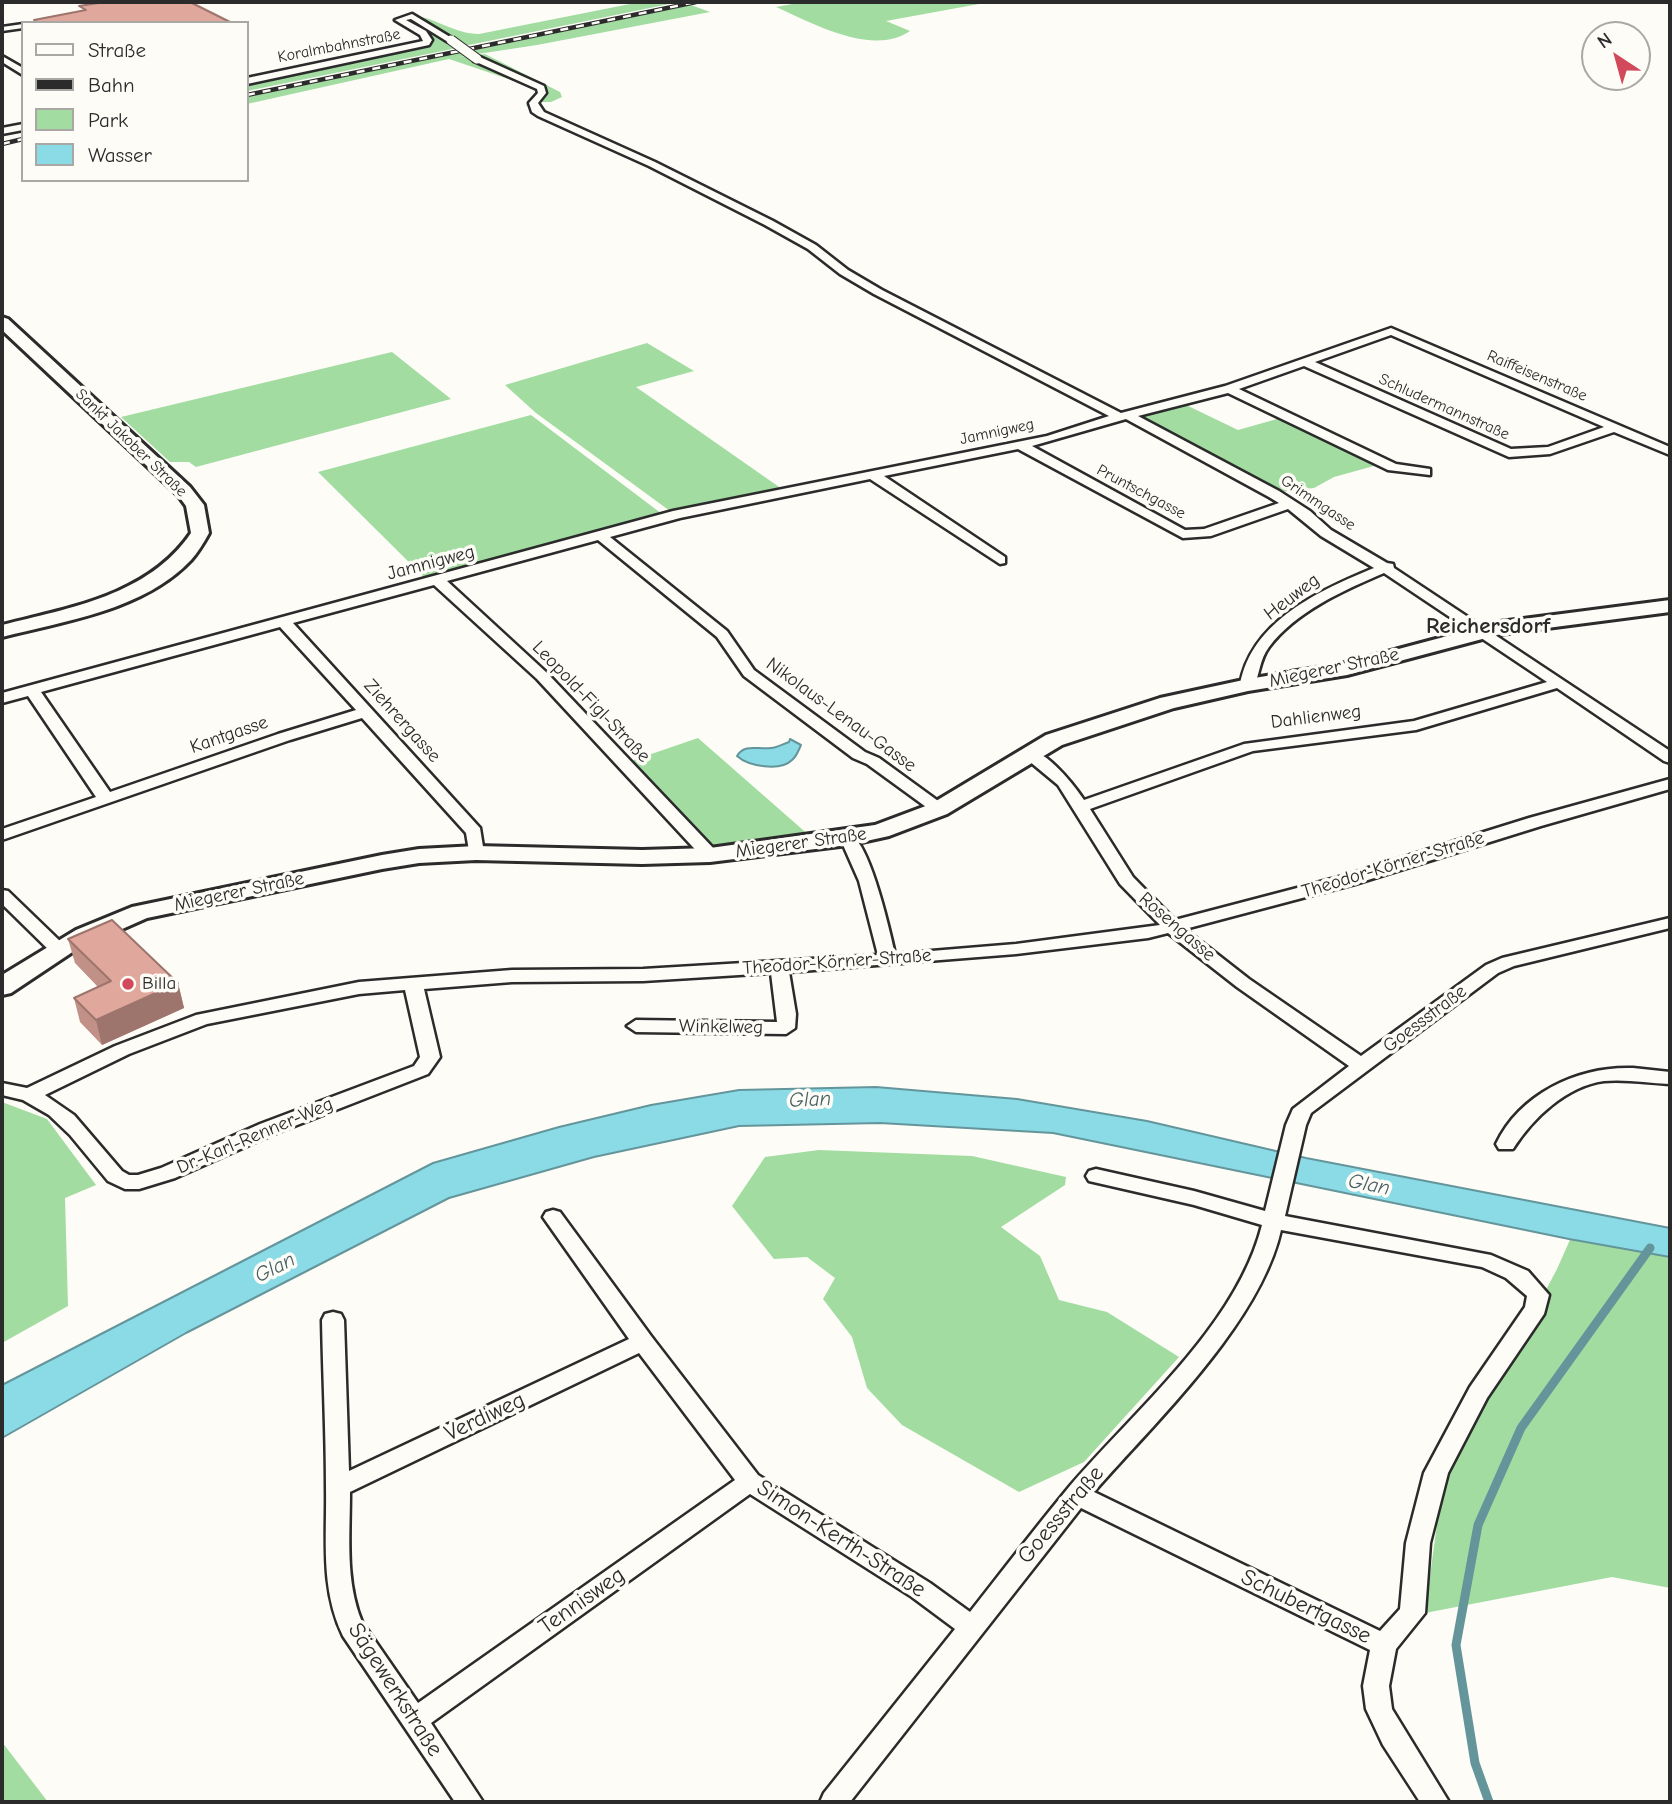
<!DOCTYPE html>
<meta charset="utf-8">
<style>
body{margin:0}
#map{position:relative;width:1672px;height:1804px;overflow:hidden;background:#fdfcf7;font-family:"Comic Neue",sans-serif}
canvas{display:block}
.frame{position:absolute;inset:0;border:4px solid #2b2b2b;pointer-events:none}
.legend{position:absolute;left:21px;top:21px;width:228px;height:161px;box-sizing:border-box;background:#fdfcf7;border:2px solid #a9a8a5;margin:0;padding:9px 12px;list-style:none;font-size:21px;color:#2b2b2b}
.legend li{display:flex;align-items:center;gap:14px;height:35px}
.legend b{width:35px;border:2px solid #a9a8a5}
.north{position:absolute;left:1581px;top:21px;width:70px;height:70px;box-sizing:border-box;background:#fdfcf7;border:2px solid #a9a8a5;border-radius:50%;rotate:324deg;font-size:19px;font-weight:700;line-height:28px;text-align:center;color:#2b2b2b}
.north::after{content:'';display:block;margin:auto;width:24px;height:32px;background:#d1495b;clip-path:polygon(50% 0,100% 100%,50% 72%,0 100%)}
</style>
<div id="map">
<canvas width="1672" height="1804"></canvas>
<div class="frame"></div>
<ul class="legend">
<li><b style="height:9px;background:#fdfcf7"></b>Straße</li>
<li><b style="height:9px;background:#2b2b2b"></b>Bahn</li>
<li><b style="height:19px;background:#a2dca1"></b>Park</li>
<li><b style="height:19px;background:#8adbe6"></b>Wasser</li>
</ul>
<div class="north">N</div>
</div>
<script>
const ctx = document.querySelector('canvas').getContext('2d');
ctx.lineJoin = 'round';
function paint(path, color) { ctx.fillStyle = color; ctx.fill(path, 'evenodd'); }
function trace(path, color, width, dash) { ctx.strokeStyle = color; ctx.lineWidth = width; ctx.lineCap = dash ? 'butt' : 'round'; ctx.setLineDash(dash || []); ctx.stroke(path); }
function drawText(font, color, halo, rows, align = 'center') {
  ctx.font = font + ' "Comic Neue",sans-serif'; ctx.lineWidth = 7; ctx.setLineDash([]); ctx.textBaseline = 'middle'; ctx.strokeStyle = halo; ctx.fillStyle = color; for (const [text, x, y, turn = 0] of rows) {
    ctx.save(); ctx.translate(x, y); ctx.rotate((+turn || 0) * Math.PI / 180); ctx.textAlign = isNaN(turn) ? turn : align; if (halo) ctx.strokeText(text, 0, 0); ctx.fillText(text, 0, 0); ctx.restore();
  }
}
paint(new Path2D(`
 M640,2h39l-215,44 -46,-29c16,0 36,17 61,17z
 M803,2h187l-104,19 24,10c-37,26 -98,-8 -134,-24z
 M691,5l19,7 -173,33 -79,12 11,-1 68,31 1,7 -10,10 8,11 -10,-10 10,-12 -4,-6 -83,-28 -202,45v-7z
 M410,18l47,30 -210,43v-10l167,-33 17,-9 -7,-8 -21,-11z
 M485,54l75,38 2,5 -11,5h-12l7,-10 -2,-4 -54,-24 -14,-9z
 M647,343l47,28 -58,16 146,102 -112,22 -134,-98 -31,-28z
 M392,352l59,47 -255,68 -7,-5h-19l-49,-45z
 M1184,404l54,26 46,-13 97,47 -47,13 -20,11 -34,4 -137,-73 -2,-5z
 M531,415l131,99 -236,65 -108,-107z
 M698,738l113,99 -98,10 -82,-86z
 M2,1102l45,17 49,66 -31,13 3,108 -66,37z
 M819,1150l153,6 94,21 -1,8 -64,42 39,29 19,44 48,12 72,45 -95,105 -65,30 -117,-67 -35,-37 -15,-51 -29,-38 12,-21 -28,-21 -33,2 -42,-53 33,-49z
 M1573,1233l97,16v339l-58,-11 -187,36 17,-126 115,-218z
 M2,1742l46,60h-46z`), '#a2dca1');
const water = new Path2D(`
 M790,739l11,6c-3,6 -4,11 -9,15 -12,12 -44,6 -55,-4 8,-13 21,-6 34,-8 6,0 12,-4 18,-6z
 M876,1087l141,12 130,22 159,37 364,70v29l-101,-18 -516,-106 -173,-10 -141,3 -145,31 -145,41 -263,135 -184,105v-53l431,-222 126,-36 92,-22 88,-15z`);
paint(water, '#8adbe6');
trace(water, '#64959b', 2);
trace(new Path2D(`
 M1489,1802l-14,-39 -19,-118 22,-120 43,-97 129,-180`), '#64959b', 9);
const street = new Path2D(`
 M412,14l43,26 -7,2 -37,-23 -5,1 20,11 6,9 -3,5 -182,39v-6l176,-37 -3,-6 -25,-15z
 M23,24v4l-21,3v-4z
 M2,56l21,12v7l-21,-13z
 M474,57h6l64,29 2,7 -8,10 6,9 111,50 118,59 43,24 32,25 34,20 239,123 104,-27 166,-58 279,119v8l-56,-23 -64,22 -41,3 -205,-91 -65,23 157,75 34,5v6l-42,-5 -160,-77 -90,23 141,75 31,20 21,19 56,33 6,1 1,4 276,183v12l-6,-2 -107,-73 -141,42 -163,21 -163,58 43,68 42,43 168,-44 186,-58 141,-39v10l-129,37 -186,58 -170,45 64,50 112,77 125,-91 16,-7 168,-40v10l-156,38 -16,7 -187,140 -5,12 -21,91 206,39 37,16 21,24 -5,19 -57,84 -39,75 -18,70 -5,70 -29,36 -7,37 3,23 57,93h-29l-37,-57 -17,-36 -3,-23 7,-36 -289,-142 -231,294h-30l4,-9 131,-164 -43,-32 -162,-103 -319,229 52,79h-28l-112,-166c-23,-48 -16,-97 -17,-149 0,-55 -3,-111 -4,-167l3,-6 8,-2 8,2 3,6 5,151 280,-132 -86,-122 3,-5 7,-2 7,2 91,124 107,139 172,108 40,29c33,-42 65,-84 99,-125 66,-77 168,-162 193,-262l-68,-20 -105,-24 -3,-5 3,-5 7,-2 98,22 71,20 21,-86 7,-16 56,-43 -112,-79 -69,-54 -20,5 -132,16 -227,18 7,42 -1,14 -9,6 -150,-2 -9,-6 9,-6 141,2 -6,-49 -128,8 -131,1 -88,7 16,68 -12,17 -154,60 -99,44 -36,11h-14l-17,-8 -38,-46 -21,-20 -26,-15 -21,-5v-12l25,5 88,-42 81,-31 163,-33 153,-12 131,-1 235,-14 -19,-74 -19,-43 8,-5c21,5 42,99 47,121l121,-10 144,-19 -40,-41 -62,-99 -35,-29 -2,-3 2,-3c20,-5 51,35 61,50l160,-56 170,-23 133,-39 -163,-109c-40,17 -89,39 -115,74 -10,13 -9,28 -16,41h-10l-3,-3c11,-64 80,-95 134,-117l-53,-32 -33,-27 -77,27 -28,2 -165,-89 -134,27 121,81v6l-5,1 -130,-85 -190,39 -70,19 117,94 27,39 111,82 14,6 66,48 2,3 -2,3h-12l-66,-48 -14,-6 -109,-82 -27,-39 -119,-97 -151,41 100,92 169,178 2,4 -2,4h-12l-167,-180 -103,-94 -141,38 187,205 4,25 -2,4h-12l-4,-24 -104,-115 -72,22 -288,100v-11l94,-32 -68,-101 -26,7v-10l671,-182 374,-75 62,-20 -235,-122 -34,-20 -32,-25 -43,-24 -116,-59 -111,-50 -6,-4 -3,-9 9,-10 -1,-4 -63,-28zM1391,335l213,92 -56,20 -37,2 -196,-87zM1126,419l143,78 10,6 -75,26 -19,1 -153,-84zM280,627l76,83 -78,24 -168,58 -69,-100zM405,990l15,67 -6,9 -154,58 -99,44 -23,7h-9l-7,-4 -48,-56 -29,-20 84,-41 78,-30 152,-30zM1281,1230l201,37 24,11 21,18 -2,11 -55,80 -46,86 -18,70 -6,66 -20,22 -286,-139c62,-71 166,-169 187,-262zM639,1353l96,127 -317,223 -56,-81c-17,-41 -12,-86 -12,-130z
 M23,124v6l-21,4v-6z
 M2,890l6,1 56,54 3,4 -3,4h-12l-50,-49z
 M1633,1068l37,4v12c-22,-1 -44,-5 -66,-3 -38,5 -72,38 -91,68h-14l-3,-5c24,-51 83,-78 137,-76z`);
const secondary = new Path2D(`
 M2,317l6,2 182,168 14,18 5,28c-5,9 -11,19 -18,27 -47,50 -126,61 -189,77v-12c68,-17 147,-30 189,-92l-5,-27 -8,-11 -176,-165z
 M1670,600v12l-169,22 -154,41 -99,16 -74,17 -112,37 -115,69 -58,22 -41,9 -138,17 -68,2 -166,-4 -57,3 -37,6 -235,49 -70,31 -66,44 -9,2v-20l74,-45 56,-23 250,-52 37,-6 57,-3 166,4 68,-2 165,-23 56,-21 115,-69 114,-37 88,-19 98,-16 154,-41z`);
trace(street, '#2b2b2b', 5);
trace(secondary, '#2b2b2b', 6);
paint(street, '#fdfcf7');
paint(secondary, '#fdfcf7');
const rail = new Path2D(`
 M247,95l449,-93
 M2,144l21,-5`);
trace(rail, '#2b2b2b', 4.5);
trace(rail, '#fdfcf7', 2.5, [8]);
const streetBridge = new Path2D(`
 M451,40l26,19`);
trace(streetBridge, '#2b2b2b', 11, []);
trace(streetBridge, '#fdfcf7', 9);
paint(new Path2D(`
 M68,939l110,44 6,25 -82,37 -22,-23 -6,-24 24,-11 -23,-24z`), '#c19086');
paint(new Path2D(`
 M178,983l6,25 -82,37 -6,-25z`), '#9d756d');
const building = new Path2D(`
 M105,2h85l42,21h-193l-5,-3 52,-10 -7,-4z
 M112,920l66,63 -82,37 -22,-22 37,-17 -43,-42z`);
paint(building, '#e0a79c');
trace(building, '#9d756d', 2);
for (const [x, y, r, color] of [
 [128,984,7,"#d1495b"]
]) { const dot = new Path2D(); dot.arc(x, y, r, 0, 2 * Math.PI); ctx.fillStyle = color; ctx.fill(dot); trace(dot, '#fdfcf7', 2.5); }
drawText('16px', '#2b2b2b', '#fdfcf7', [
 ["Koralmbahnstraße",339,46,-11],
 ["Raiffeisenstraße",1537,376,23],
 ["Schludermannstraße",1444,407,24],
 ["Jamnigweg",997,432,-12],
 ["Sankt Jakober Straße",131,443,44],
 ["Pruntschgasse",1141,492,28],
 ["Grimmgasse",1318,503,34]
]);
drawText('19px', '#2b2b2b', '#fdfcf7', [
 ["Jamnigweg",431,563,-15],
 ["Heuweg",1292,597,-37],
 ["Miegerer Straße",1334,668,-12],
 ["Leopold-Figl-Straße",591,702,46],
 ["Nikolaus-Lenau-Gasse",841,715,36],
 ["Dahlienweg",1316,717,-7],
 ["Ziehrergasse",402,721,48],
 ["Kantgasse",229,735,-19],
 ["Miegerer Straße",801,843,-8],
 ["Theodor-Körner-Straße",1393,865,-17],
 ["Miegerer Straße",239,892,-12],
 ["Rosengasse",1177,927,41],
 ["Theodor-Körner-Straße",837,962,-4],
 ["Goessstraße",1425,1019,-37],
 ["Winkelweg",721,1027,1],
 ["Dr.-Karl-Renner-Weg",255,1136,-23]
]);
drawText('19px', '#2b2b2b', '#fdfcf7', [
 ["Billa",142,984]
], 'left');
drawText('italic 21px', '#486063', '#fdfcf7', [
 ["Glan",810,1100,-3],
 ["Glan",1369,1185,11],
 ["Glan",275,1268,-27]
]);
drawText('bold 23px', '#2b2b2b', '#fdfcf7', [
 ["Reichersdorf",1488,626]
]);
drawText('23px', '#2b2b2b', '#fdfcf7', [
 ["Verdiweg",485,1417,-25],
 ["Goessstraße",1061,1515,-50],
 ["Simon-Kerth-Straße",841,1539,33],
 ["Tennisweg",582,1601,-35],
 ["Schubertgasse",1306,1607,26],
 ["Sägewerkstraße",395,1690,57]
]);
</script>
